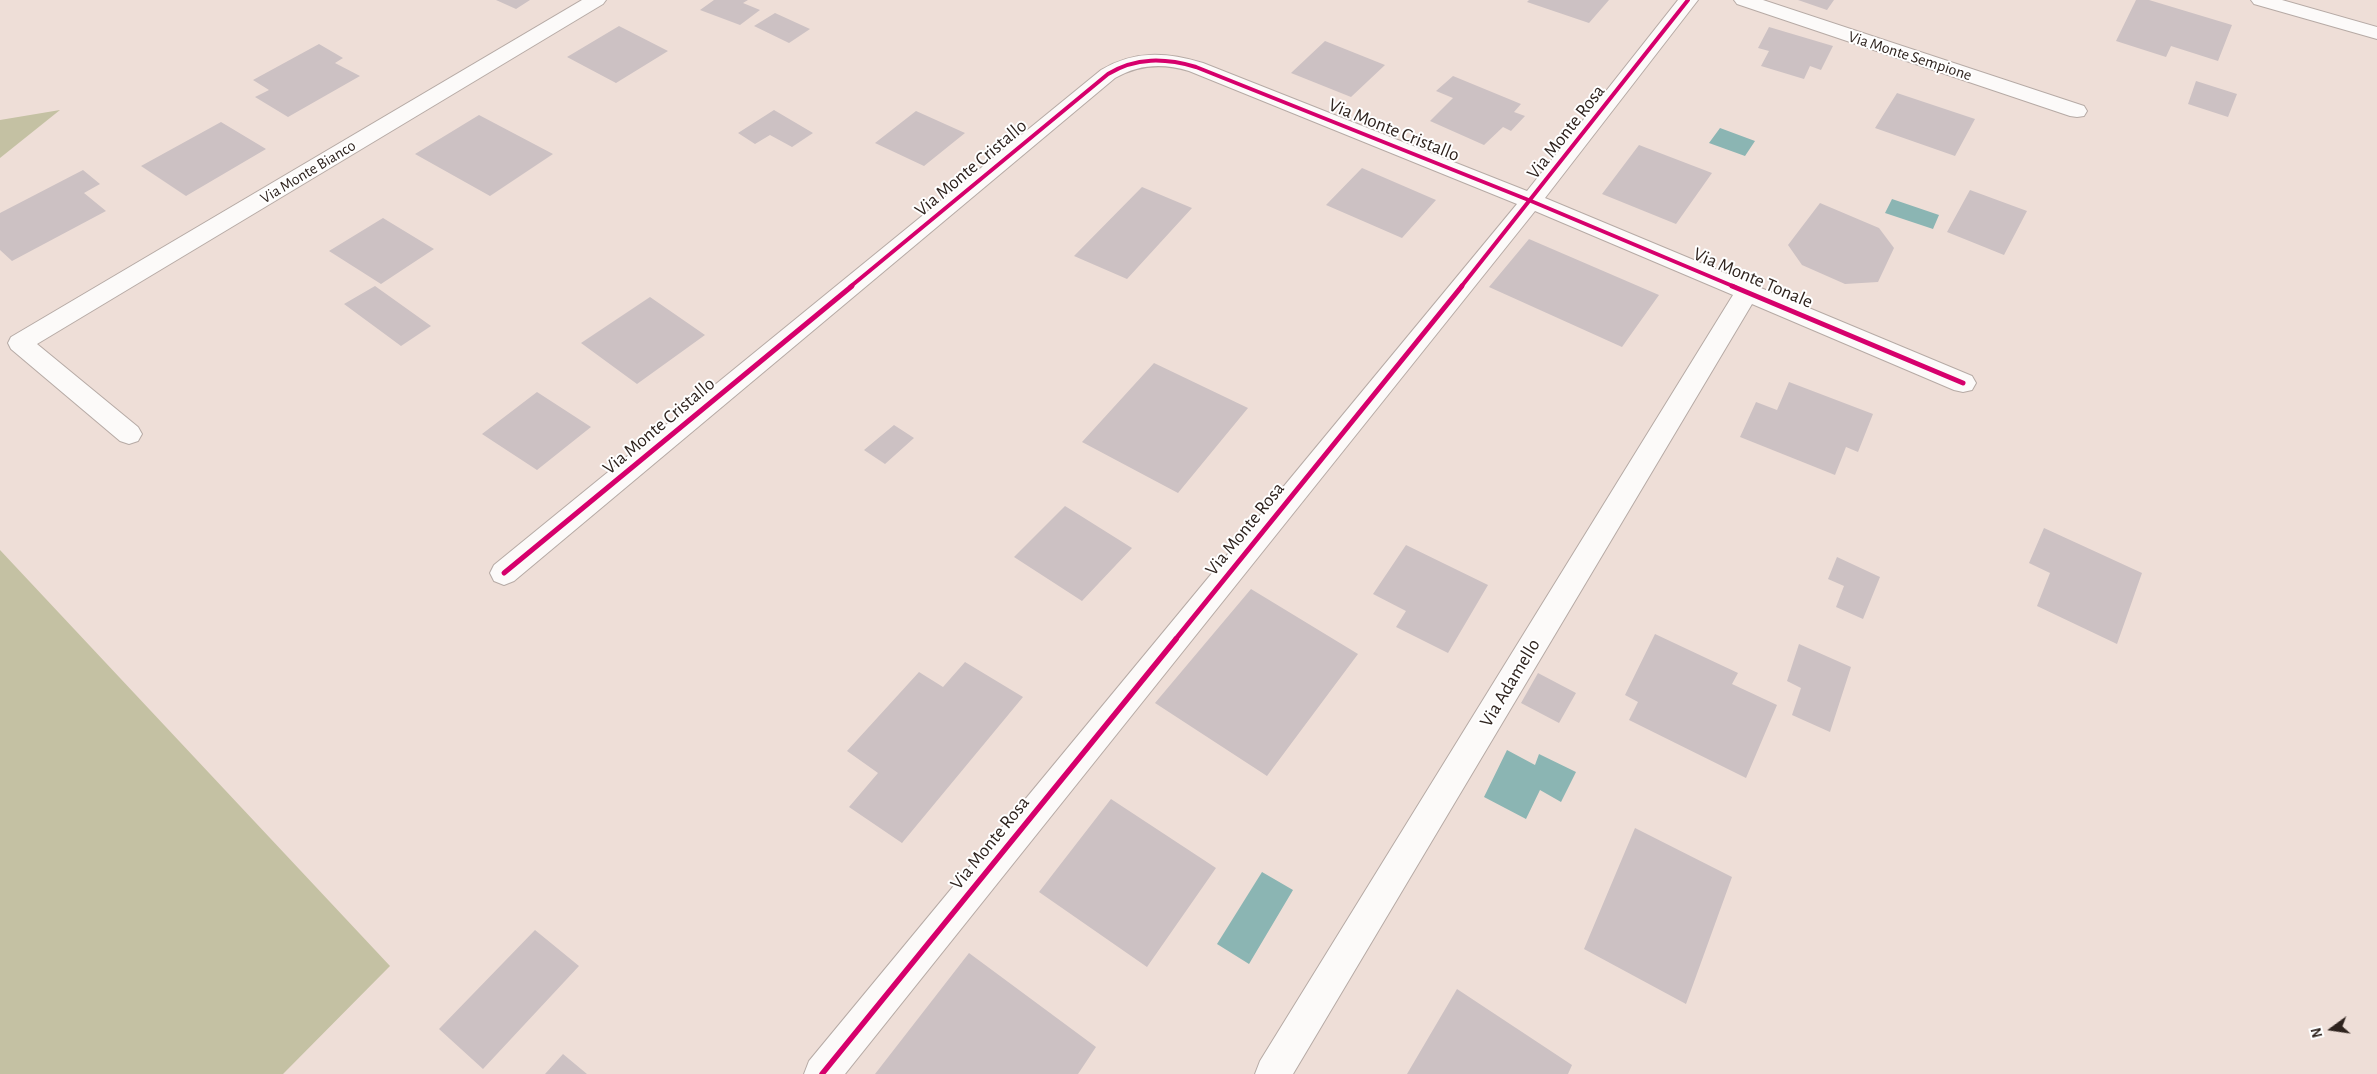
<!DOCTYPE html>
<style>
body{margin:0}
#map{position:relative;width:2377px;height:1074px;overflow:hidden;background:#eeded7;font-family:"Alegreya Sans",sans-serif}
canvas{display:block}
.north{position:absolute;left:2307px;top:1004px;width:50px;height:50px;-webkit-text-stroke:4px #fff;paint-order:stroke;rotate:256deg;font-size:14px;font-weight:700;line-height:20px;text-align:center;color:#2e231e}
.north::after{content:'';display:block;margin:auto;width:18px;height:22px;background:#2e231e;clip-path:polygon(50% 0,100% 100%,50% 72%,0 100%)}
</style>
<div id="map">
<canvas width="2377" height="1074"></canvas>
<div class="north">N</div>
</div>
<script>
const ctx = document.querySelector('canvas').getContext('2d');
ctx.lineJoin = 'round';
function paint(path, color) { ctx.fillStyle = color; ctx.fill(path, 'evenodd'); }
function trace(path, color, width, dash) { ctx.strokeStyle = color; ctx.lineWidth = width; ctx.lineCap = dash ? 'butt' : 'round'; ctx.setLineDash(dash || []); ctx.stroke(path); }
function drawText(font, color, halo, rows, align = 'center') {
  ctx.font = font + ' "Alegreya Sans",sans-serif'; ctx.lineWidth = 4; ctx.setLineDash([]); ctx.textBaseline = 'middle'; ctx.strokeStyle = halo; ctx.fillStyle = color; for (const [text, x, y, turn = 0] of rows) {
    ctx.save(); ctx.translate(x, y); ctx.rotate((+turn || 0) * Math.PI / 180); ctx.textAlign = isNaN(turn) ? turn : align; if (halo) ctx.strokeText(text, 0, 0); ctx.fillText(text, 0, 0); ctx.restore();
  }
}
paint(new Path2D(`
 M60,110l-60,48v-38z
 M0,550l390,416 -107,108h-283z`), '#c4c1a3');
paint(new Path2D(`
 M1720,128l35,13 -10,15 -36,-13z
 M1892,199l47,16 -6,14 -48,-16z
 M1507,750l28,15 4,-11 37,18 -15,30 -21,-12 -14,29 -42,-22z
 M1262,872l31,18 -44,74 -32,-20z`), '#8bb5b3');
paint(new Path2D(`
 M496,0h34l-14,9z
 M714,0h34l-5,3 17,7 -20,15 -40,-15z
 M1529,0h80l-20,23 -62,-21z
 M1798,0h36l-7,10z
 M2136,0h13l83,25 -14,36 -47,-15 -5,11 -50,-16z
 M775,13l35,16 -21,14 -35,-17z
 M619,26l49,25 -52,32 -49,-26z
 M1769,27l64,19 -12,24 -11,-4 -6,13 -43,-13 8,-15 -11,-3z
 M1325,41l60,24 -34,32 -60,-24z
 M319,44l24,14 -8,5 25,13 -72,41 -33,-20 14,-7 -16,-10z
 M1453,76l68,28 -7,8 11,4 -14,15 -8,-4 -19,18 -54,-24 23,-23 -17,-7z
 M2196,81l41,13 -9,23 -40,-13z
 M1897,93l78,26 -20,37 -80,-28z
 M774,110l39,23 -21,14 -22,-12 -15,9 -17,-11z
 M916,111l49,22 -41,33 -49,-23z
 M479,115l74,39 -63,42 -75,-42z
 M221,122l45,27 -80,47 -45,-30z
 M1639,145l73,28 -36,51 -74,-30z
 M1362,168l74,32 -34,38 -76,-33z
 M83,170l17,14 -16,9 22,18 -94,50 -12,-11v-37z
 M1142,187l50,21 -65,71 -53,-23z
 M1970,190l57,21 -23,44 -57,-23z
 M1820,203l59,25 15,20 -16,34 -33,2 -43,-19 -14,-20z
 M383,218l51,31 -53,35 -52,-33z
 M1529,239l130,56 -37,52 -133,-60z
 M375,286l56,40 -30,20 -57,-42z
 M650,297l55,38 -68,49 -56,-41z
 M1154,363l94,45 -70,85 -96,-51z
 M1789,382l84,32 -15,38 -12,-5 -11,28 -95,-38 16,-35 21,8z
 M537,392l54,35 -54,43 -55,-36z
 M894,425l20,13 -29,26 -21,-14z
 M1065,506l67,42 -50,53 -68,-44z
 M2044,528l98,45 -25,71 -80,-38 13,-33 -21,-10z
 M1406,545l82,40 -40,68 -52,-26 10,-16 -33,-17z
 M1837,557l43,20 -17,42 -27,-12 8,-21 -16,-7z
 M1251,589l107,65 -91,122 -112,-73z
 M1655,634l83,39 -6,11 45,21 -31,73 -117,-58 9,-18 -13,-7z
 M1799,644l52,23 -21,65 -38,-17 9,-27 -14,-7z
 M965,662l58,35 -121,146 -53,-36 29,-34 -31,-22 72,-79 24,15z
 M1538,673l38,20 -17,30 -38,-20z
 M1111,799l105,69 -69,99 -108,-75z
 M1635,828l97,49 -46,127 -102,-55z
 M535,930l44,36 -96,103 -44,-40z
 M969,953l127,94 -18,27h-203z
 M1457,989l115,76 -4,9h-161z
 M563,1054l24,20h-42z`), '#ccc1c3');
const minor = new Path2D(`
 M582,0h24l-3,4 -566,340 101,83 4,7 -4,7 -9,3 -9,-3 -109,-92 -3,-6 3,-6z
 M1678,0h20l-153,198 427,178 4,7 -4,7 -9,2 -9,-2 -202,-86 -459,770h-38l5,-13 473,-766 -198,-84 -690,863h-41l5,-13 708,-857 -328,-133c-26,-8 -50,-7 -74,7l-601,503 -10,4 -10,-4 -4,-8 4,-8 607,-495c33,-20 66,-18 102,-7l324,128z
 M1734,0h29l321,106 3,5 -3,5 -7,1 -7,-1 -333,-112z
 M2251,0h31l95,27v12l-123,-35z`);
trace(minor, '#b6aaa5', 2);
paint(minor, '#fcfaf9');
trace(new Path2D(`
 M850,287l258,-213c28,-17 57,-16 88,-7l335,134 204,86
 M1461,287l227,-287`), '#d6006c', 4);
trace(new Path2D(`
 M1732,286l231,97
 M504,573l348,-287
 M1175,640l287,-354`), '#d6006c', 5);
trace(new Path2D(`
 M822,1074l354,-435`), '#d6006c', 5.5);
drawText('16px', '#2e231e', '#fff', [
 ["Via Monte Sempione",1910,56,18],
 ["Via Monte Bianco",308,172,-31]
]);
drawText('19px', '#2e231e', '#fff', [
 ["Via Monte Cristallo",1394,130,22],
 ["Via Monte Rosa",1566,132,-52],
 ["Via Monte Cristallo",971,168,-40],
 ["Via Monte Tonale",1753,278,23],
 ["Via Monte Cristallo",659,426,-40],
 ["Via Monte Rosa",1245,529,-51],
 ["Via Adamello",1510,683,-59],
 ["Via Monte Rosa",990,843,-51]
]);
</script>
